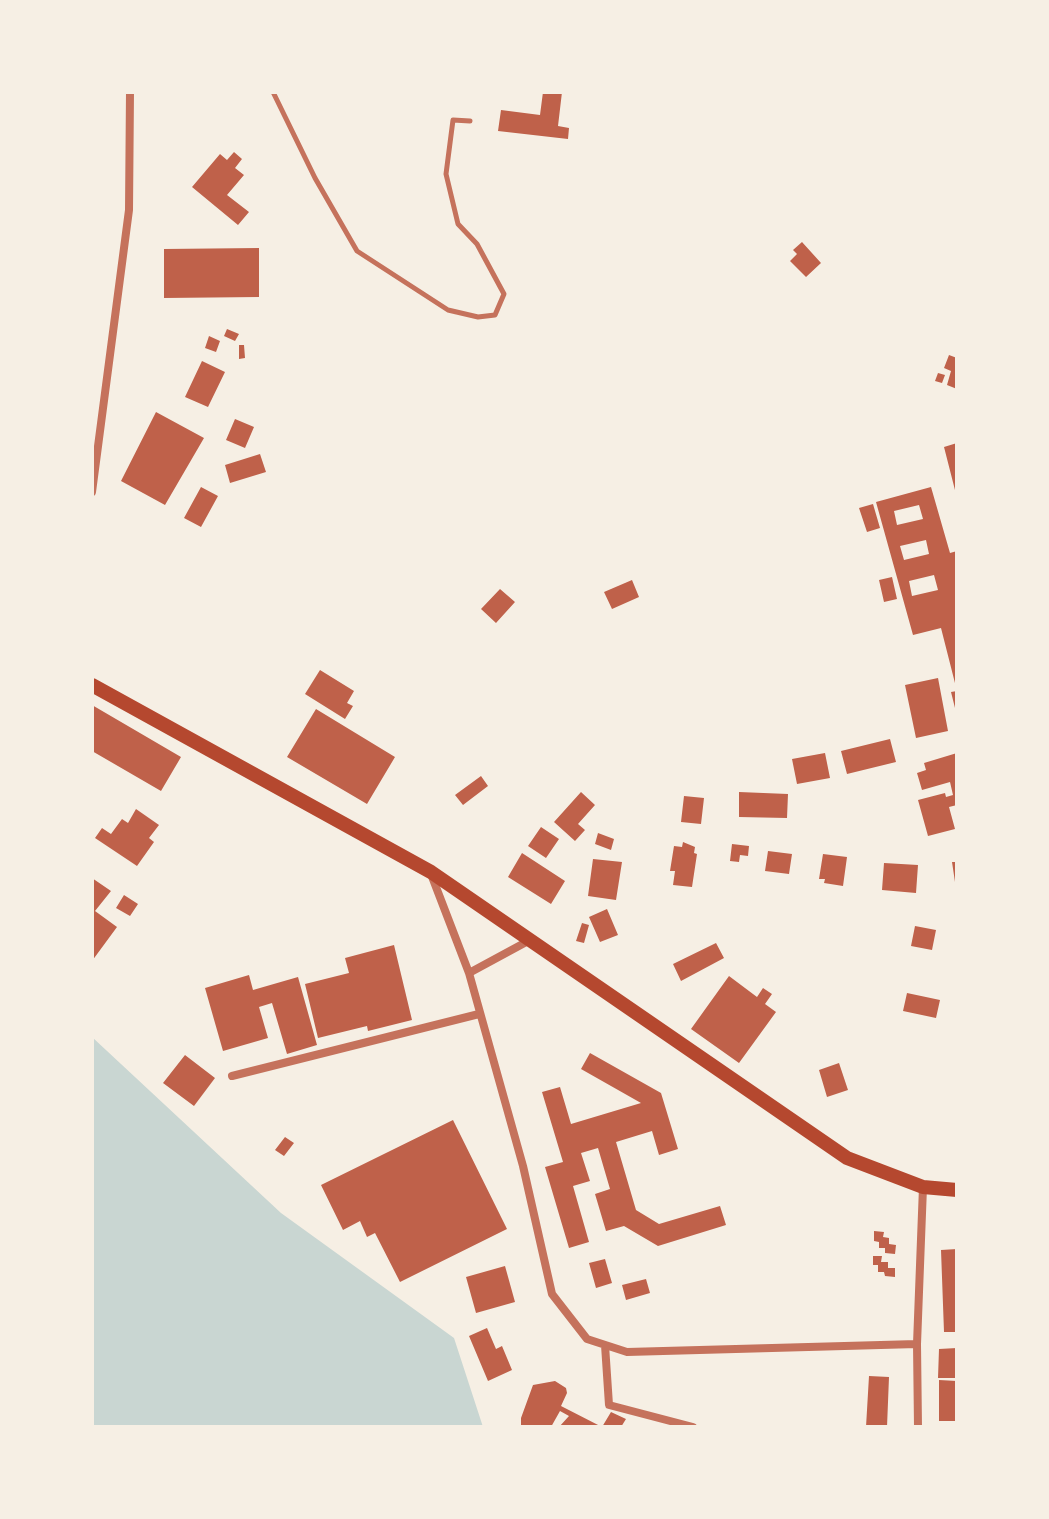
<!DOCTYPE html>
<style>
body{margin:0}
#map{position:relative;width:1049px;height:1519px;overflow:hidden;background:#f6efe4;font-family:Arial,sans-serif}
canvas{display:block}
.frame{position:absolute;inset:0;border:94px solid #f6efe4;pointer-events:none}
</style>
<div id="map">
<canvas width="1049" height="1519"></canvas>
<div class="frame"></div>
</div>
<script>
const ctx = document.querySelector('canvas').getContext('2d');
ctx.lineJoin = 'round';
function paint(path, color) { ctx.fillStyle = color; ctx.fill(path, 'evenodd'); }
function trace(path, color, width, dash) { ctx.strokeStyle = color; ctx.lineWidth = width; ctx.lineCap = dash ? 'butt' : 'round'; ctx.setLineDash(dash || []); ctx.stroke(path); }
paint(new Path2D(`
 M92,1037l189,176 173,125 29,89h-391z`), '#c9d6d2');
paint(new Path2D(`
 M543,92h19l-4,34 11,2 -1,11 -70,-8 3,-21 39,5z
 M234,152l8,7 -7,9 9,7 -17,20 22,17 -11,13 -46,-38 28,-33 7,6z
 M802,242l19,21 -15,14 -16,-16 7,-7 -4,-4z
 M259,248v49l-95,1v-49z
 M227,329l12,5 -4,7 -11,-5z
 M209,336l11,5 -4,11 -11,-4z
 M239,345h5l1,13 -6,1z
 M949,355l8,3v31l-10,-4 4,-14 -7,-3z
 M202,361l23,11 -17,35 -23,-10z
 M938,373l7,2 -3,8 -7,-2z
 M156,412l48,26 -39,67 -44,-24z
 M235,419l19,8 -9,21 -19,-8z
 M957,443v50l-1,1 -12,-47z
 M260,454l6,18 -36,11 -5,-18z
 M201,487l17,9 -17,31 -17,-9z
 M931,487l19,66 7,-2v140l-16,-63 -28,7 -37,-133zM919,505l4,14 -26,6 -3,-14zM926,540l3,14 -25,6 -4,-14zM934,575l4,15 -26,6 -3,-15z
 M873,504l7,24 -13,4 -8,-24z
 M892,577l5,22 -13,3 -5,-22z
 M632,580l7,17 -27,12 -8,-17z
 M500,589l15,13 -19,21 -15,-14z
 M320,670l34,21 -7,12 6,3 -8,13 -40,-25z
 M938,678l10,53 -32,7 -11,-53z
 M957,691v21h-1l-5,-20z
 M92,705l89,52 -20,34 -69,-40z
 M316,709l79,48 -28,47 -80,-47z
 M890,739l6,23 -49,12 -6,-23z
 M825,753l5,25 -33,6 -5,-25z
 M957,753v52l-8,2 6,22 -27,7 -10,-36 27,-7 1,4 7,-2 -3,-13 -28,8 -5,-17 9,-3 -2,-7z
 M481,776l7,10 -25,19 -8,-10z
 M581,792l14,13 -17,19 7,6 -10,11 -21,-19z
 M739,792l49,2 -1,24 -48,-1z
 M684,796l20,2 -3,26 -20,-2z
 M136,809l23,16 -10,13 5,4 -17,24 -42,-28 7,-10 9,6 11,-15 6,4z
 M541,827l18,12 -13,19 -18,-12z
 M598,833l16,6 -3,11 -16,-6z
 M683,842l12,5 -1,6 3,1 -5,33 -19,-2 2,-14h-5l4,-25 8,1z
 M732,844l17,2 -1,10 -8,-1 -1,7 -9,-1z
 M768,851l24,3 -3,20 -24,-3z
 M522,853l43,28 -14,23 -43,-27z
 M823,854l24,3 -4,29 -19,-3 1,-4h-6z
 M593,859l29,3 -6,38 -28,-4z
 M952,862h5v20h-2z
 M884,863l34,2 -2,28 -34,-3z
 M92,878l19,13 -16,20 22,16 -25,34z
 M124,895l14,9 -8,12 -14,-8z
 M607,909l11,26 -18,7 -11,-25z
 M582,923l7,2 -5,18 -8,-2z
 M915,926l21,4 -4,20 -21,-4z
 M716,943l8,15 -43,23 -8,-17z
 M394,945l18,75 -44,11 -1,-5 -49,12 -13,-54 44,-11 -4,-15z
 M249,975l4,15 45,-13 19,68 -30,9 -15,-51 -13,4 9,31 -45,13 -18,-63z
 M729,976l28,21 6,-9 9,6 -7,10 11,8 -37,51 -48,-34z
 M907,993l33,7 -4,18 -33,-7z
 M590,1053l71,40 17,56 -19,6 -7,-24 -36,11 20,68 23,14 61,-18 6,19 -68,21 -34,-20 -18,5 -11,-37 15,-5 -12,-41 -17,5 9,28 -17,5 16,56 -20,6 -24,-81 18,-5 -21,-70 18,-5 11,37 70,-21 -60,-34z
 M185,1055l30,23 -21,28 -31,-23z
 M839,1063l9,27 -21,7 -8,-27z
 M453,1120l54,109 -107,53 -25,-49 -8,4 -7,-16 -17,9 -22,-45z
 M285,1137l9,6 -10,13 -9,-6z
 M874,1231l10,1 -1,5 6,1v6l7,1 -1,9 -10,-1v-5h-6v-6l-5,-1z
 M957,1249v83h-13l-3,-82z
 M873,1256h9l-1,6h7v6h7v9l-10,-1 -1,-4h-6v-7h-5z
 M605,1259l7,24 -16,5 -7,-25z
 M505,1266l10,36 -39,11 -10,-36z
 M646,1279l4,14 -24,7 -4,-15z
 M487,1328l9,21 6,-3 10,24 -24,11 -19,-45z
 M957,1348v30h-19l1,-29z
 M869,1376l20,1 -2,50h-21z
 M939,1380l18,1v40h-18z
 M555,1381l11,7 1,5 -6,13 41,21 9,-15 15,7 -5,8h-62l10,-11 -9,-5 -9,16h-30v-9l12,-33z`), '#bf614a');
trace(new Path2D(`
 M273,92l42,86 42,73 91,59 30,7 17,-2 9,-21 -27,-50 -19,-20 -12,-50 7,-54 17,1`), '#c5725c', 5);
trace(new Path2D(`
 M92,492l37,-282 1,-118
 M431,874l38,99 54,193 29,128 35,45 40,13 290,-8
 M469,973l61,-33
 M232,1076l247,-62
 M605,1345l4,60 84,22
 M918,1427l-1,-83 6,-157`), '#c5725c', 8);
trace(new Path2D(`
 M92,685l339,187 416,286 76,29 34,3`), '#b5482f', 14);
</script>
